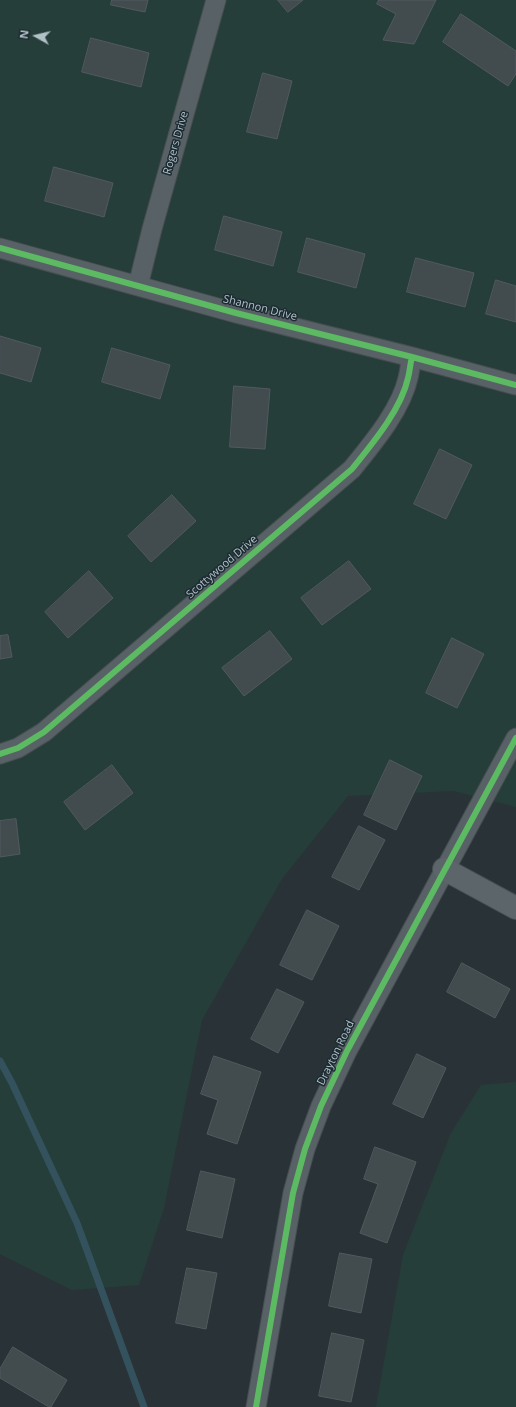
<!DOCTYPE html>
<style>
body{margin:0}
#map{position:relative;width:516px;height:1407px;overflow:hidden;background:#293337;font-family:"Open Sans",sans-serif}
canvas{display:block}
.north{position:absolute;left:16px;top:16px;width:40px;height:40px;-webkit-text-stroke:3px #1c2b32;paint-order:stroke;rotate:278deg;font-size:11px;font-weight:700;line-height:16px;text-align:center;color:#b2c1c8}
.north::after{content:'';display:block;margin:auto;width:14px;height:18px;background:#b2c1c8;clip-path:polygon(50% 0,100% 100%,50% 72%,0 100%)}
</style>
<div id="map">
<canvas width="516" height="1407"></canvas>
<div class="north">N</div>
</div>
<script>
const ctx = document.querySelector('canvas').getContext('2d');
ctx.lineJoin = 'round';
function paint(path, color) { ctx.fillStyle = color; ctx.fill(path, 'evenodd'); }
function trace(path, color, width, dash) { ctx.strokeStyle = color; ctx.lineWidth = width; ctx.lineCap = dash ? 'butt' : 'round'; ctx.setLineDash(dash || []); ctx.stroke(path); }
function drawText(font, color, halo, rows, align = 'center') {
  ctx.font = font + ' "Open Sans",sans-serif'; ctx.lineWidth = 3; ctx.setLineDash([]); ctx.textBaseline = 'middle'; ctx.strokeStyle = halo; ctx.fillStyle = color; for (const [text, x, y, turn = 0] of rows) {
    ctx.save(); ctx.translate(x, y); ctx.rotate((+turn || 0) * Math.PI / 180); ctx.textAlign = isNaN(turn) ? turn : align; if (halo) ctx.strokeText(text, 0, 0); ctx.fillText(text, 0, 0); ctx.restore();
  }
}
paint(new Path2D(`
 M0,0h516v807l-62,-16 -106,5 -66,83 -80,141 -38,188 -25,77 -67,5 -72,-36z
 M516,1082v325h-140l27,-152 48,-122 30,-48z`), '#263e3a');
trace(new Path2D(`
 M0,1061l12,22 65,140 67,184`), '#33525e', 7);
const building = new Path2D(`
 M112,0h36l-3,12 -34,-7z
 M278,0h25l-15,12z
 M379,0h57l-22,44 -31,-4 13,-26 -19,-10z
 M461,14l55,37v23l-8,12 -65,-44z
 M91,38l58,15 -8,34 -59,-15z
 M263,73l29,8 -15,58 -30,-7z
 M54,167l59,16 -9,34 -59,-16z
 M224,216l58,16 -9,34 -58,-16z
 M307,238l58,16 -9,34 -58,-16z
 M416,258l58,15 -9,34 -58,-15z
 M496,280l20,6v36l-30,-8z
 M0,336l41,12 -10,34 -31,-9z
 M112,348l58,17 -10,34 -58,-17z
 M234,386l36,3 -5,60 -35,-2z
 M440,449l32,16 -26,54 -32,-15z
 M172,495l24,26 -45,41 -23,-26z
 M349,561l22,28 -49,36 -21,-27z
 M89,571l24,27 -45,40 -23,-26z
 M270,631l22,28 -48,37 -22,-28z
 M8,635l4,22 -12,2v-23z
 M452,638l32,16 -27,54 -31,-15z
 M390,760l32,16 -26,54 -32,-15z
 M112,765l21,28 -48,37 -21,-28z
 M16,819l4,35 -20,3v-36z
 M359,826l26,14 -26,50 -27,-13z
 M307,910l32,16 -27,54 -32,-15z
 M462,963l48,26 -15,29 -48,-26z
 M277,989l27,13 -26,51 -27,-14z
 M417,1054l29,14 -23,50 -30,-14z
 M214,1056l47,16 -24,72 -30,-10 11,-34 -17,-6z
 M375,1147l41,15 -29,81 -27,-10 18,-49 -14,-5z
 M201,1171l34,8 -13,59 -35,-8z
 M340,1253l32,6 -11,54 -32,-7z
 M187,1268l30,5 -11,56 -30,-6z
 M332,1333l32,7 -13,62 -32,-6z
 M13,1347l54,33 -16,27h-2l-49,-29v-9z`);
paint(building, '#424b4e');
trace(building, '#515a5f', 1);
const street = new Path2D(`
 M0,248l236,65 176,44 104,28
 M138,286l14,-57 64,-229
 M0,754l18,-6 26,-16 308,-263c20,-25 49,-59 56,-91 2,-7 2,-14 4,-21
 M256,1407l37,-214 12,-44 16,-43 26,-55 169,-313`);
const secondary = new Path2D(`
 M444,869l72,39`);
trace(street, '#474e52', 21);
trace(secondary, '#474e52', 24);
trace(street, '#586165', 19);
trace(secondary, '#5c666a', 22);
trace(new Path2D(`
 M0,248l236,65 176,44 104,28
 M0,754l18,-6 26,-16 308,-263c20,-25 49,-59 56,-91 2,-7 2,-14 4,-21
 M256,1407l37,-214 12,-44 16,-43 26,-55 169,-313`), '#5cba63', 6);
drawText('11px', '#b2c1c8', '#1c2b32', [
 ["Rogers Drive",176,143,-74],
 ["Shannon Drive",260,308,14],
 ["Scottywood Drive",222,567,-41],
 ["Drayton Road",336,1053,-64]
]);
</script>
